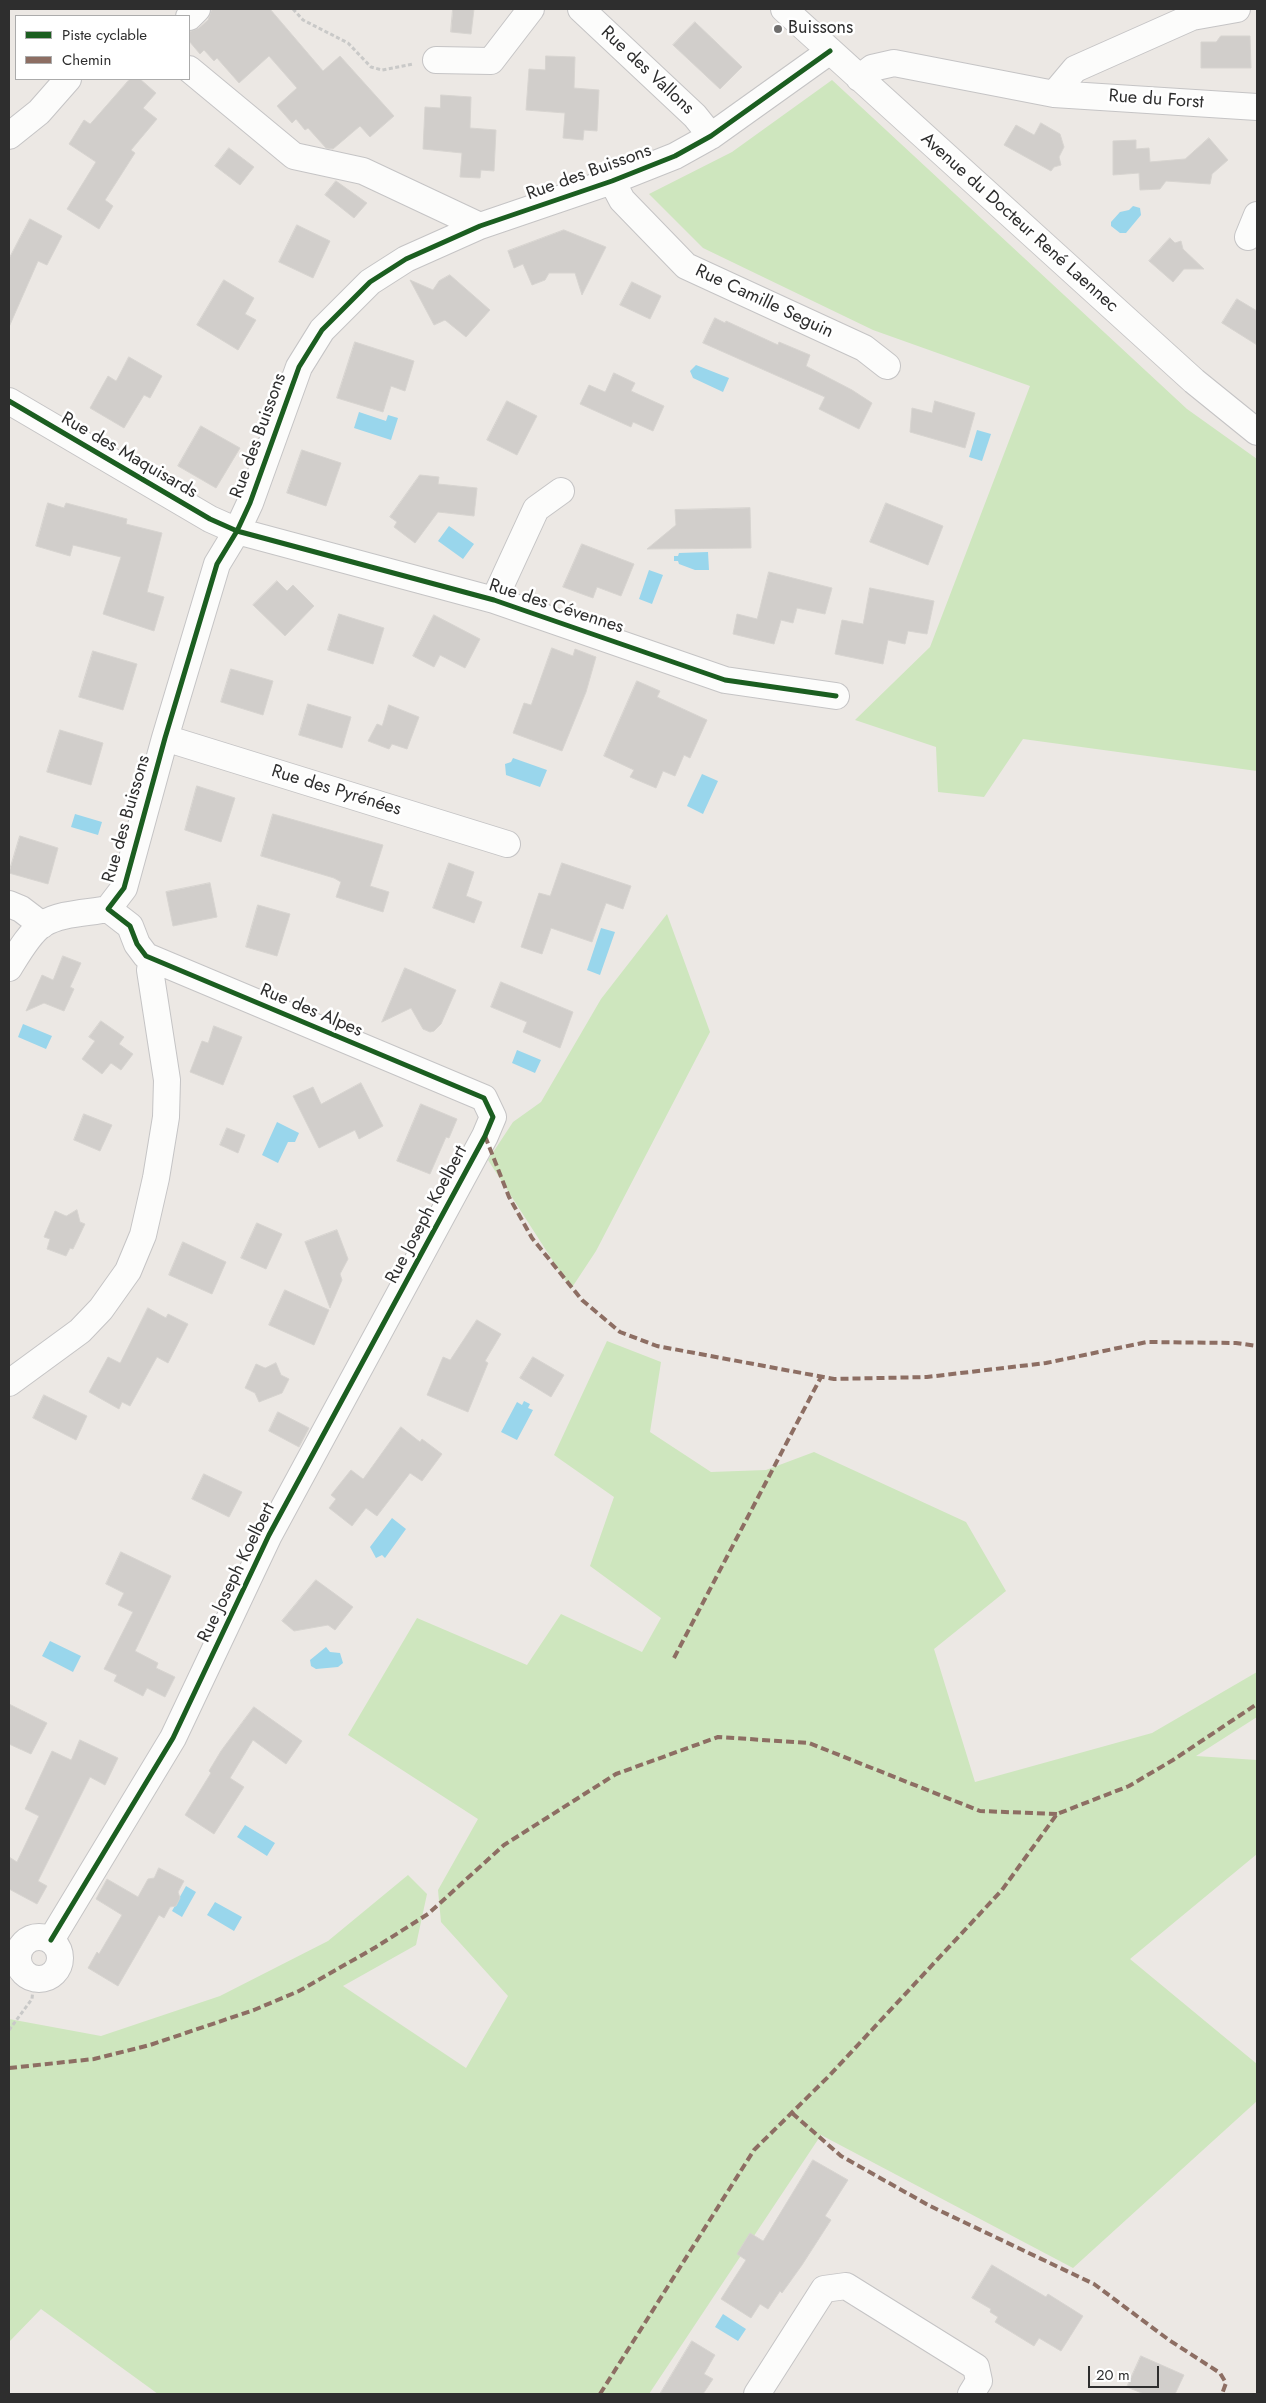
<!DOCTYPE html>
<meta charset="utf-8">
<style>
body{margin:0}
#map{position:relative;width:1266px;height:2403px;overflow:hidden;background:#ece8e4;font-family:Jost,sans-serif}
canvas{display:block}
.frame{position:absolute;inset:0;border:10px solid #2e2e2e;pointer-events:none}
.legend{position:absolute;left:15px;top:15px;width:175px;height:65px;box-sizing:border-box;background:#fff;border:1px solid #ababab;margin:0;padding:6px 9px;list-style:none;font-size:15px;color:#2e2e2e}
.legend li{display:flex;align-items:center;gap:10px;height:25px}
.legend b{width:25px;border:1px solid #ababab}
.scale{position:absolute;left:1088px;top:2366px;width:71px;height:22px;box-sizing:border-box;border:2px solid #2e2e2e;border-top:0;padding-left:6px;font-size:15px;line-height:18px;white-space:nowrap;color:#2e2e2e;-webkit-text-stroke:4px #fff;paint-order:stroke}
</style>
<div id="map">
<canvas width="1266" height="2403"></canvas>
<div class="frame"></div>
<ul class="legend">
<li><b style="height:6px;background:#1b5e20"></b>Piste cyclable</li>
<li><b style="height:6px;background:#8d6e63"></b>Chemin</li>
</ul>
<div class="scale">20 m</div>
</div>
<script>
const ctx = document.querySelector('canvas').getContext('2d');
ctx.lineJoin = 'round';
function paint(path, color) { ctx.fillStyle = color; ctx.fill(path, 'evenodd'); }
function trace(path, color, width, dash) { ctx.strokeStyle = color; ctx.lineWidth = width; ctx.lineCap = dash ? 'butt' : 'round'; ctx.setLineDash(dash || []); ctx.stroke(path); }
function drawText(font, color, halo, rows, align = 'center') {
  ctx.font = font + ' Jost,sans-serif'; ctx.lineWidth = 5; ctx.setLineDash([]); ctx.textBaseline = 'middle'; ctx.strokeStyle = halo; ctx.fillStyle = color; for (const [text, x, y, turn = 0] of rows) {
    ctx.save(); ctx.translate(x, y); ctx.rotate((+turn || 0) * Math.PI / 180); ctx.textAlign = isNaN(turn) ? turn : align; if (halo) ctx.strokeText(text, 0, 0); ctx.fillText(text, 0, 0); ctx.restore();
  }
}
paint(new Path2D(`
 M832,80l355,329 70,50v312l-234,-32 -39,58 -46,-5 -2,-45 -81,-27 75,-73 100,-261 -157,-56 -170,-82 -54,-54 83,-42z
 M667,914l43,118 -114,219 -25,38 -83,-129 25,-38 28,-20 60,-103z
 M607,1341l54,21 -11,70 61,40 55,-2 48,-18 152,70 40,69 -72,58 41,133 177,-49 105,-61v45l-61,39 61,4v94l-127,105 127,105v37l-184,167 -252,-133 -172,259h-491l-117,-85 -32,33v-323l92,17 119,-40 108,-55 80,-66 19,19 -11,51 -73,41 123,82 42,-72 -67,-74 -3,-32 40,-71 -130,-84 69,-117 110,47 34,-51 81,38 19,-34 -71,-52 24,-69 -60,-42z`), '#cee6be');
paint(new Path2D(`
 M1133,206l7,2 1,7 -15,18h-6l-9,-7v-4l9,-10 9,-2z
 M696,365l33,13 -6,14 -30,-14 -3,-7z
 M359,412l27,9 2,-6 10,3 -7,22 -37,-12z
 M977,430l14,4 -9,27 -13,-4z
 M449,526l25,18 -11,15 -25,-18z
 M708,552l1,18h-14l-16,-6 -1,-3h-4v-5h4l1,-3z
 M649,570l14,5 -11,29 -13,-5z
 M513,758l34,12 -7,17 -34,-12 -1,-11 6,-2z
 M702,774l16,7 -15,33 -16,-8z
 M75,814l27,8 -4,13 -27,-8z
 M601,928l14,4 -15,43 -13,-5z
 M23,1024l29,12 -6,13 -28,-12z
 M517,1050l24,10 -6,13 -23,-10z
 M277,1122l22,11 -4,9h-7l-10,21 -16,-8z
 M524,1401l6,3 -2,4 5,2 -16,30 -16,-8 16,-30 5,3z
 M392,1518l14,11 -21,29 -3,-3 -6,3 -6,-11z
 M50,1641l31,15 -8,16 -31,-16z
 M326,1647l4,5 10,1 3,10 -5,4 -22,2 -5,-3 -1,-6z
 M245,1825l30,18 -8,13 -30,-19z
 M186,1886l10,6 -14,25 -10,-6z
 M215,1902l27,15 -8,14 -27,-16z
 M723,2314l23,15 -8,12 -23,-14z`), '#99d6ec');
const building = new Path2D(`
 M212,9h58l53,62 17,-15 54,60 -24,21 -10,-11 -27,23 -7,-1 -18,-20 -3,2 -9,-11 -4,4 -15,-17 20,-18 -28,-32 -30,27 -22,-25 -3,3 -10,-11 -4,4 -11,-13v-9l10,-4 9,-8z
 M453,9h21l-3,25 -20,-2z
 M695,22l47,45 -22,22 -47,-44z
 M1221,36h29l1,32h-50v-26h15z
 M546,56l29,1 -1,31 25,2 -2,41 -13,-1 -1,10 -20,-2 2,-25 -39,-3 3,-41 16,1z
 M130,79h10l16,14 -13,15 14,11 -26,31 4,3 -30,47 8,6 -14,23 -32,-20 29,-47 -27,-18 15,-24 6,4z
 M441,95l30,2 -1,31 26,2 -2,41 -13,-1 -1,8 -20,-1 2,-24 -39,-4 2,-42 15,1z
 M1041,123l19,11 4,13 -5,10 2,8 -7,2 -3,4 -47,-26 12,-20 18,10z
 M1209,138l19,22 -16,14 -2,10 -44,-3 -6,8 -20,1 -1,-17 -26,2v-34l23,-1v9l13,-1 1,14 35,-3z
 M229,148l25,19 -14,18 -25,-19z
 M336,181l31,22 -13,15 -29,-23z
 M30,219l32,17 -15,29 -9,-4 -29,66v-68z
 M297,225l33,16 -17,37 -34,-16z
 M564,230l42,17 -24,48 -7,-22h-26l-4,7 -13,5 -9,-21 -9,4 -6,-17z
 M1170,238l5,5 6,-2 2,8 21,20h-20l-11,13 -24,-21z
 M450,275l40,35 -24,27 -21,-17 -11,5 -24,-45 23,10 6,-9z
 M224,280l30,18 -9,16 11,6 -18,30 -41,-25z
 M632,282l29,14 -11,23 -30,-14z
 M1237,299l20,12v34l-35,-22z
 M715,318l10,5 1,-2 52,24 1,-3 31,13 -4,11 46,24 20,13 -13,26 -40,-20 6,-12 -122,-54z
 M355,342l59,19 -9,30 -14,-5 -8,26 -46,-14z
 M129,357l33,19 -12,22 -6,-3 -20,33 -34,-20 18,-32 8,5z
 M614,373l21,10 -4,8 33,15 -11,25 -20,-9 -2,5 -51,-23 9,-19 16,7z
 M507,401l30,15 -20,39 -30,-15z
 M935,401l40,12 -10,35 -55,-16 2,-24 20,5z
 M201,426l39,22 -24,40 -38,-22z
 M302,450l39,13 -15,43 -39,-13z
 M420,475l19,2 -1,7 39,4 -3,28 -36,-4 -23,31 -21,-16 3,-5 -7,-5z
 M48,503l16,5 2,-5 61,16 -1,5 36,9 -15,59 17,5 -10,34 -51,-17 18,-57 -48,-12 -3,11 -34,-10z
 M886,503l57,23 -15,39 -58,-23z
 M750,508l1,40 -104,1 29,-24 -1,-15z
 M582,544l52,20 -13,32 -24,-9 -4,11 -30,-11z
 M769,572l63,16 -7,26 -28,-6 -4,15 -12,-3 -7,24 -41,-10 4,-20 20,5z
 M277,581l10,10 6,-6 21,21 -29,30 -32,-31z
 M870,588l64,13 -7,33 -19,-3 -3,13 -17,-4 -5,24 -48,-10 7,-34 21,4z
 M339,614l45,14 -11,36 -45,-14z
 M434,615l46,24 -15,29 -25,-13 -6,12 -21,-11z
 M552,648l21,8 2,-7 21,8 -10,35 -24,59 -49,-18 11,-30 7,2z
 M93,651l44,13 -14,46 -44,-13z
 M231,669l42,12 -10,34 -42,-13z
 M637,681l23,10 -3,6 50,23 -17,38 -6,-3 -9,21 -12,-5 -7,17 -26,-11 4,-7 -30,-14z
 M308,704l43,13 -9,31 -43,-13z
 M389,705l30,12 -12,32 -15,-5 -3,5 -21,-8 9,-17 5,2z
 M60,730l43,13 -12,42 -44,-13z
 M197,786l38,12 -14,44 -36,-12z
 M273,814l110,31 -13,41 19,6 -6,20 -47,-15 5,-15 -7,-4 -73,-22z
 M20,836l38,12 -10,36 -39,-11z
 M449,863l25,9 -8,24 16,6 -8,21 -41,-15z
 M562,863l69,23 -8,23 -17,-6 -14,39 -41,-14 -9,26 -21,-7 18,-54 11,3z
 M210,883l7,34 -44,9 -7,-34z
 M258,905l32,9 -13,42 -31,-9z
 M63,956l18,7 -11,24 4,2 -10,22 -20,-8 -18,8 16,-36 11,5z
 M405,968l51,22 -15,34 -7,7 -4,1 -7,-3 -12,-21 -29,14z
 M501,982l72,30 -13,36 -37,-16 4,-10 -36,-15z
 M101,1021l23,16 -5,7 14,10 -12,16 -10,-7 -9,11 -20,-15 13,-18 -6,-4z
 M214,1026l28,11 -19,48 -33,-13 12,-31 6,2z
 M361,1083l22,43 -24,13 -4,-9 -36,18 -26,-52 20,-9 8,17z
 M421,1104l36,15 -8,19 -3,-1 -16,37 -33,-13z
 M84,1114l28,11 -12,26 -26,-11z
 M227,1128l18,7 -7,18 -18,-8z
 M77,1210l3,12 5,2 -12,25 -3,-1 -4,8 -19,-7 3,-10 -6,-2 11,-26 11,5z
 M257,1223l25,11 -16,35 -25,-11z
 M337,1230l11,29 -8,15 2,6 -12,28 -25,-66z
 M183,1242l43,20 -14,32 -43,-19z
 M285,1290l44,20 -15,35 -45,-20z
 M148,1308l18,10 2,-4 20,10 -20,39 -11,-6 -27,49 -8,-4 -3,7 -30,-17 19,-35 12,6z
 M477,1320l24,14 -16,27 3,2 -20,49 -41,-17 16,-38 7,3z
 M533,1357l31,18 -13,22 -31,-19z
 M276,1363l5,12 8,4 -7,14 -23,9 -4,-9 -10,-5 11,-24 9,4z
 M44,1395l43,21 -11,24 -43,-22z
 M278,1412l31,16 -10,19 -30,-16z
 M401,1427l19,15 2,-3 20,15 -20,27 -12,-8 -33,43 -11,-8 -14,18 -23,-18 7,-9 -5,-4 20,-25 12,9z
 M204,1474l38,18 -13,25 -37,-18z
 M121,1552l50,24 -36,75 23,12 -2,5 19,9 -10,20 -18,-9 -4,8 -29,-15 3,-6 -13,-6 29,-57 -15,-7 6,-12 -18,-9z
 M316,1580l37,27 -18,23 -7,-5 -34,6 -12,-10z
 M9,1704l38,19 -16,31 -22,-10z
 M254,1707l48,34 -16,23 -33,-24 -23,38 14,9 -30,47 -29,-19 26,-42 -2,-2 12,-20z
 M80,1740l38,18 -13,27 -15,-8 -52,104 9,5 -10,18 -28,-15v-32l8,5 22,-46 -14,-7 27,-58 19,9z
 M159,1868l25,13 -6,11 2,6 -4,8 -6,1 -6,11 -5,-3 -41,71 -30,-18 9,-16 2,2 23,-39 -26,-16 11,-20 31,18 10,-18 6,-1z
 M813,2160l35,20 -23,36 6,4 -29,45 -20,28 -2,-2 -12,18 -8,-5 -9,14 -30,-19 25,-39 -9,-6 13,-21 13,8z
 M992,2265l54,32 2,-3 35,22 -22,35 -22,-13 -5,8 -39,-24 3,-5 -8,-5 1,-3 -19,-11z
 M692,2341l23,14 -11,19 9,5 -10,15h-43z
 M1141,2356l43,19 -9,19h-31l-17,-7z`);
paint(building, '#d1cecb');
trace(building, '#d7d4d0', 1);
const minor = new Path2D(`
 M581,9l114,107 16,20
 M784,9l410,372 63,51
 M189,17l8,-8
 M436,60l55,1 40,-52
 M189,69l105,87 69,15 117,55
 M859,78l13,-10 22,-5 160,31 203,13
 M1054,94l21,-25 117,-52 45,-8
 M9,136l30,-24 29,-33
 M612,181l10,19 64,66 178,82 23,18
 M1248,237l9,-22
 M9,401l201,118 27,12 257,69 231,80 111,16
 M494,600l42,-91 25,-18
 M165,738l342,106
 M9,904l12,5 21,16
 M108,909l16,-21 41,-150 52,-174 20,-33 13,-28 49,-136 23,-37 48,-48 36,-23 74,-33 132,-45 63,-25 36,-20 119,-85
 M9,968c8,-13 21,-36 34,-44 17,-11 45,-11 65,-15
 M9,1383l71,-52 21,-22 27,-38 15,-36 13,-57 10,-61 1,-37 -17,-110 2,-11
 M18 1958a21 21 0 1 1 42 0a21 21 0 1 1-42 0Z
 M51,1940l122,-202 96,-203 216,-399 8,-19 -9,-19 -338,-142 -9,-12 -7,-18 -22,-17
 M757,2394l67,-105 22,-3 130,81 3,14 -8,13`);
trace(minor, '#c5c4c5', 28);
trace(new Path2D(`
 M293,9l10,11 45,23 23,24 11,3 31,-6
 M9,2030l23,-31 2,-20`), '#c9c9c8', 3, [4, 2.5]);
trace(minor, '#fcfcfb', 26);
trace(new Path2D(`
 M485,1136l24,61 23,41 50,62 38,32 37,14 177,33 93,-2 119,-14 101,-21 89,1 21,3
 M674,1658l147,-281
 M9,2068l85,-9 56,-14 104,-35 45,-19 77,-44 52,-33 76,-69 112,-71 102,-37 91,6 171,68 77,3
 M792,2113l49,43 89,50 164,78 75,56 51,33 6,10 -4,11
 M600,2394l154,-244 75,-74 173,-186 55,-76 72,-28 44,-26 84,-56`), '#8d6e63', 4, [8, 4]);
trace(new Path2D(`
 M9,401l201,118 27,12 257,69 231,80 111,16
 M51,1940l122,-202 96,-203 216,-399 8,-19 -9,-19 -338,-142 -9,-12 -7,-18 -22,-17 16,-21 41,-150 52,-174 20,-33 13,-28 49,-136 23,-37 48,-48 36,-23 74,-33 132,-45 63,-25 36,-20 119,-85`), '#1b5e20', 5);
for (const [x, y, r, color] of [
 [778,29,5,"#706f6e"]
]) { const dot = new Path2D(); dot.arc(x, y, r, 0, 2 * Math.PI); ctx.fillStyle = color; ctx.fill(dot); trace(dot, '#fff', 2); }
drawText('18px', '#2e2e2e', '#fff', [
 ["Buissons",788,29]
], 'left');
drawText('18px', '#2e2e2e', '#fff', [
 ["Rue des Vallons",647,71,43],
 ["Rue du Forst",1156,100,4],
 ["Rue des Buissons",589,173,-20],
 ["Avenue du Docteur René Laennec",1019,223,42],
 ["Rue Camille Seguin",764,302,25],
 ["Rue des Buissons",259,436,-70],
 ["Rue des Maquisards",129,456,30],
 ["Rue des Cévennes",556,607,18],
 ["Rue des Pyrénées",336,791,17],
 ["Rue des Buissons",127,819,-74],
 ["Rue des Alpes",311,1011,23],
 ["Rue Joseph Koelbert",427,1215,-62],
 ["Rue Joseph Koelbert",237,1573,-64]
]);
</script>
